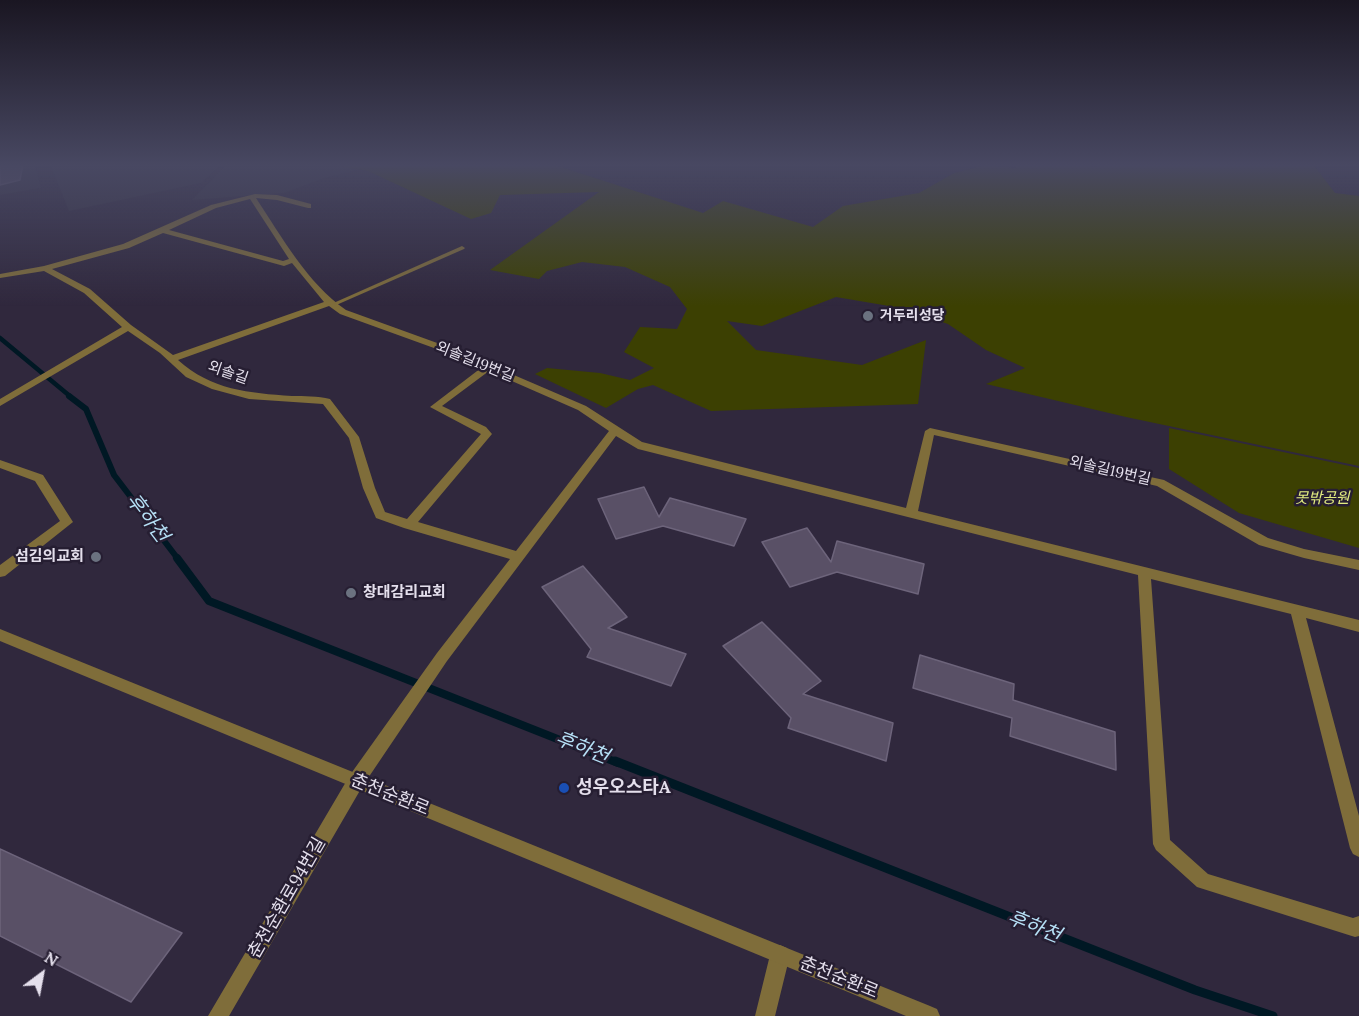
<!DOCTYPE html>
<meta charset="utf-8">
<style>
body{margin:0}
#map{position:relative;width:1359px;height:1016px;overflow:hidden;background:#30283d;font-family:Lora,serif}
canvas{display:block}
.north{position:absolute;left:12px;top:944px;width:60px;height:60px;-webkit-text-stroke:4px #261e32;paint-order:stroke;rotate:32deg;font-size:16px;font-weight:700;line-height:24px;text-align:center;color:#e4dfec}
.north::after{content:'';display:block;margin:auto;width:21px;height:27px;background:#e4dfec;clip-path:polygon(50% 0,100% 100%,50% 72%,0 100%)}
</style>
<div id="map">
<canvas width="1359" height="1016"></canvas>
<div class="north">N</div>
</div>
<script>
const ctx = document.querySelector('canvas').getContext('2d');
ctx.lineJoin = 'round';
function paint(path, color) { ctx.fillStyle = color; ctx.fill(path, 'evenodd'); }
function trace(path, color, width, dash) { ctx.strokeStyle = color; ctx.lineWidth = width; ctx.lineCap = dash ? 'butt' : 'round'; ctx.setLineDash(dash || []); ctx.stroke(path); }
function drawText(font, color, halo, rows, align = 'center') {
  ctx.font = font + ' Lora,"Noto Sans KR",serif'; ctx.lineWidth = 5; ctx.setLineDash([]); ctx.textBaseline = 'middle'; ctx.strokeStyle = halo; ctx.fillStyle = color; for (const [text, x, y, turn = 0] of rows) {
    ctx.save(); ctx.translate(x, y); ctx.rotate((+turn || 0) * Math.PI / 180); ctx.textAlign = isNaN(turn) ? turn : align; if (halo) ctx.strokeText(text, 0, 0); ctx.fillText(text, 0, 0); ctx.restore();
  }
}
paint(new Path2D(`
 M0,164h35l6,24 -41,7z
 M50,164h172l-21,19 -132,28z
 M227,164h154l-56,14 -41,15 -92,7z`), '#353142');
paint(new Path2D(`
 M324,164h228l151,49 20,-12 90,26 30,-21 76,-13 35,-20 31,-8 32,3 -9,-4h72l16,3 3,-3h214l22,29 24,3v270l-233,-49 -140,-33 39,-16 -39,-18 -38,-26 -47,-16 -65,-11 -74,29 -35,-5 29,29 106,15 64,-25 -8,64 -207,7 -58,-26 -15,4 -32,19 -71,-34 12,-6 53,5 30,7 24,-12 -30,-16 16,-25 37,2 10,-20 -17,-22 -45,-20 -43,-5 -35,9 -8,8 -49,-9 109,-78 -99,3 -9,18 -20,6 -103,-48z
 M1169,428l190,40v80l-120,-35 -70,-44z`), '#3c4002');
trace(new Path2D(`
 M0,338l71,59`), '#001824', 4.5);
trace(new Path2D(`
 M69,396l17,13 28,66 64,84`), '#001824', 6);
trace(new Path2D(`
 M177,558l32,43 409,162`), '#001824', 8);
trace(new Path2D(`
 M615,761l580,229 78,26`), '#001824', 9);
const building = new Path2D(`
 M23,164l-3,16 -20,5v-20z
 M644,487l15,30 11,-19 76,21 -12,27 -71,-20 -47,13 -18,-40z
 M807,528l24,34 6,-21 87,23 -6,30 -81,-22 -47,15 -28,-45z
 M583,566l44,51 -19,11 78,26 -15,32 -84,-29 4,-8 -49,-62z
 M762,622l59,59 -18,13 90,29 -7,38 -98,-33 3,-10 -68,-72z
 M920,655l94,29 -1,16 102,32 1,38 -106,-34 2,-18 -99,-30z
 M0,849l182,84 -51,69 -131,-66z`);
paint(building, '#595066');
trace(building, '#6d647b', 1.5);
paint(new Path2D(`
 M462,246l3,2 -1,1 -130,57 -5,-1z`), '#7f6d3a');
paint(new Path2D(`
 M255,194l22,1 34,9v4h-3l-31,-8 -21,-2c26,39 51,85 90,112l105,38 135,58 56,36 264,66 19,-77 5,-3 234,52 104,58 36,11 55,11v10l-55,-12 -45,-13 -102,-59 -223,-51 -16,76 441,109v12l-53,-14 53,198v41l-6,-3 -3,-6 -59,-234 -140,-35 19,261 38,34 145,44 6,-2v20l-4,1 -158,-50 -41,-37 -3,-6 -15,-269 -500,-126 -22,-13 -169,225 -85,126 -133,229h-21l142,-241 87,-122 73,-94 -106,-31 -28,-10 -13,-30 -14,-50 -26,-34 -74,-5 -37,-10 -26,-12 -26,-24 -32,-22 -128,75v-7l122,-72 -38,-34 -40,-22 -44,7v-4l44,-8 79,-22 88,-39zM250,199l39,60 -6,2 -114,-31 47,-22zM163,233l121,33 8,-3 32,39 -151,53 -42,-30 -41,-36 -38,-20 77,-21zM329,306l11,8 105,38 36,16 -51,39 51,27 -74,85 -22,-7 -10,-24 -16,-51 -29,-38c-12,-3 -26,-3 -38,-3 -43,-3 -81,-6 -114,-36zM489,371l89,39 31,21 -93,120 -98,-29 74,-88 -6,-7 -44,-21z
 M0,460l43,15 30,47 -68,54 -5,1v-12l60,-44 -25,-40 -35,-13z
 M780,945l7,3 3,7 -15,61h-20l15,-61 3,-7z`), '#7f6d3a');
paint(new Path2D(`
 M0,629l930,377 7,3 3,7h-34l-906,-375z`), '#7f6d3a');
const sky = ctx.createLinearGradient(0, 0, 0, 306);
sky.addColorStop(0, '#1a1622');
sky.addColorStop(0.54, '#484862');
sky.addColorStop(1, '#48486200');
ctx.fillStyle = sky;
ctx.fillRect(0, 0, 1359, 306);
for (const [x, y, r, color] of [
 [868,316,6,"#6b7280"],
 [96,557,6,"#6b7280"],
 [351,593,6,"#6b7280"],
 [564,788,6,"#1a4fb4"]
]) { const dot = new Path2D(); dot.arc(x, y, r, 0, 2 * Math.PI); ctx.fillStyle = color; ctx.fill(dot); trace(dot, '#261e32', 2); }
drawText('bold 14px', '#e4dfec', '#261e32', [
 ["거두리성당",880,316]
], 'left');
drawText('15px', '#e4dfec', '#261e32', [
 ["외솔길19번길",475,362,22],
 ["외솔길",228,373,19],
 ["외솔길19번길",1110,471,13]
]);
drawText('italic 15px', '#e2ec80', '#261e32', [
 ["못밖공원",1322,499]
]);
drawText('bold 15px', '#e4dfec', '#261e32', [
 ["섬김의교회",84,557],
 ["창대감리교회",363,593,"left"]
], 'right');
drawText('bold 18px', '#e4dfec', '#261e32', [
 ["성우오스타A",576,788]
], 'left');
drawText('18px', '#e4dfec', '#261e32', [
 ["춘천순환로",390,795,22],
 ["춘천순환로94번길",287,898,-60],
 ["춘천순환로",839,978,22]
]);
drawText('italic 20px', '#b5dff5', '#261e32', [
 ["후하천",147,518,53],
 ["후하천",582,748,22],
 ["후하천",1034,927,22]
]);
</script>
